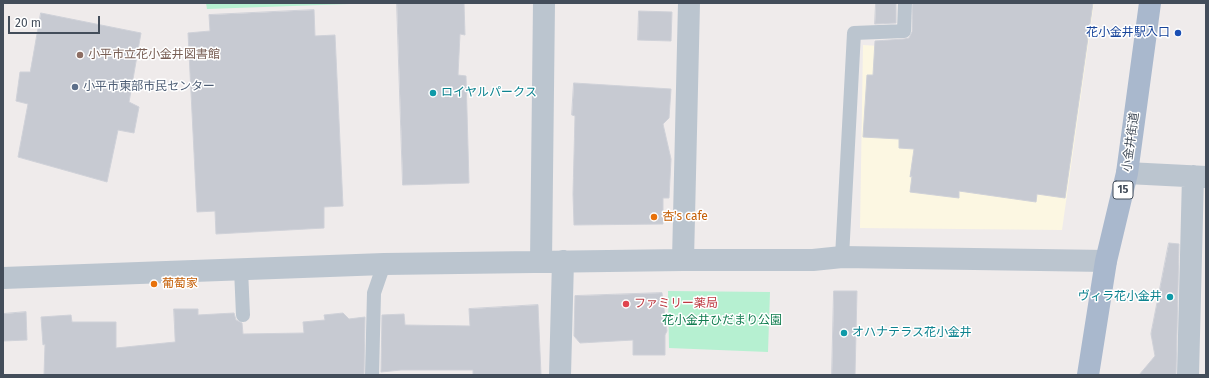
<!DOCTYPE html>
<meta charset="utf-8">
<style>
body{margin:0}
#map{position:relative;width:1209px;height:378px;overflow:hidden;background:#efebeb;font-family:"Fira Sans",sans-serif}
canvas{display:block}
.frame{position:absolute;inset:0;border:4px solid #434d5a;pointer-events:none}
.scale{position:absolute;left:8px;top:16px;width:92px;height:18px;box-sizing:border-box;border:2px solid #434d5a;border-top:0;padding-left:5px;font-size:12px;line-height:14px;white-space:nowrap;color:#434d5a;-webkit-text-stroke:3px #fff;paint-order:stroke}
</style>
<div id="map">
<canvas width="1209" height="378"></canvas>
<div class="frame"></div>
<div class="scale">20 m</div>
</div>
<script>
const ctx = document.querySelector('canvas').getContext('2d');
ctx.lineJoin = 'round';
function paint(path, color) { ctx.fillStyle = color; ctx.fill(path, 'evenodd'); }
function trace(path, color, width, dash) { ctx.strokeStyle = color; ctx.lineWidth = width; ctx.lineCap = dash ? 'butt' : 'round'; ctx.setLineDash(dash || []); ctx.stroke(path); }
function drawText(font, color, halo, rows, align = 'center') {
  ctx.font = font + ' "Fira Sans","Noto Sans JP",sans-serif'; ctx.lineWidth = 3; ctx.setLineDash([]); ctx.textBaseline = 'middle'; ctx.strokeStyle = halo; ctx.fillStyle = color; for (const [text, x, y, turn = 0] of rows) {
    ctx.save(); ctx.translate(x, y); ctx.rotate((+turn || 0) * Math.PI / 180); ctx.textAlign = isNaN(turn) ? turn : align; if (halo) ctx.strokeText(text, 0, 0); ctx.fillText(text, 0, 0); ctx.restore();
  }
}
paint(new Path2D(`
 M963,3h131l-32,227 -202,-2 3,-183 49,3z`), '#fcf7e2');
paint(new Path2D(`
 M206,3h172l-171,6z
 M668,291l102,1 -2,60 -99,-4z`), '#b6f0d1');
const building = new Path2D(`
 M397,3h67l1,32 -5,-1 -2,41 8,1 3,107 -66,2z
 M876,3h20v20l-21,1z
 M913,3h180l-28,195 -28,-4 -1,8 -77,-11v7l-49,-6 2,-16 -2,1 4,-28 -15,-1v-9l-36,-2 4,-62h6l2,-34 29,-2 5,-1 3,-6z
 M314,10l1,26 20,-1 8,171 -19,1v21l-108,6 -1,-23 -18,1 -9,-179 22,-2 -1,-16z
 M639,11l33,1 -1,29 -33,-1z
 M41,13l100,20 -12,69 10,5 -5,26 -16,-3 -11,52 -89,-25 10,-53 -12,-3 4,-29h10z
 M574,83l97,6 -2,29 -6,6 8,35 -2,39h-6v26l-89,1 -1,-31 2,-78 -3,-1z
 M1169,243l10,1 -3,131h-37l16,-19 -4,-22z
 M834,291h23l-2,84h-23z
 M662,293l5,38 -2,4v20h-32v-15l-53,3 -6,-7 1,-40z
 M538,305l3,70h-68v-5h-72l-20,2 1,-57 22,-1 1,11 65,1 -1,-17z
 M174,309h24v6l36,-2 2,7 6,3 1,11 61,-1 -1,-11 22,-2 -1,-5 19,-2 6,6 16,-2 -1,57 -12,1h-308l1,-31 -2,1 -2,-28 30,-2 1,7h44v26l59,-6z
 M26,312l1,28 -24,1v-27z`);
paint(building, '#c7cad2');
trace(building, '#cfd1d8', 1);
trace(new Path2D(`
 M842,257l12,-224 50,-2 1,-28
 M241,269l2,46
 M372,375l2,-82 10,-29`), '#bbc5cf', 14);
trace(new Path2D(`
 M1127,173l79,4
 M683,260l6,-257
 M541,262l3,-259
 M3,278l381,-14 299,-4h130l29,-3 264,4
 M560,375l3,-114
 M1188,375l5,-199`), '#bbc5cf', 22);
trace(new Path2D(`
 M1088,375l18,-114 21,-88 23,-170`), '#a9b8cd', 22);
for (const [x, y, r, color] of [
 [1178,33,4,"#1a4fb4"],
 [80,55,4,"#8d6e63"],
 [75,87,4,"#5c6f8a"],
 [433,93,4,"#0f9aa8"],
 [654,217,4,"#e8710a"],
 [154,284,4,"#e8710a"],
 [1170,297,4,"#0f9aa8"],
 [626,304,4,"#e0444e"],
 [844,333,4,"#0f9aa8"]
]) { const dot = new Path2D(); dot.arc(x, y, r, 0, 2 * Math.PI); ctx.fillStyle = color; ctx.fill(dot); trace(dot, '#fff', 1.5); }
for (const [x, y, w] of [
 [1123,190,20]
]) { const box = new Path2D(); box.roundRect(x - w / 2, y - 9, w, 18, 3); ctx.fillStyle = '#fff'; ctx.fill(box); trace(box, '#434d5a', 1); }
drawText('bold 11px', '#434d5a', null, [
 ["15",1123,190]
]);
drawText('12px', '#164399', '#fff', [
 ["花小金井駅入口",1170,33]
], 'right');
drawText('12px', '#785e54', '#fff', [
 ["小平市立花小金井図書館",88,55]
], 'left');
drawText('12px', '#4e5e75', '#fff', [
 ["小平市東部市民センター",83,87]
], 'left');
drawText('12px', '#0d838f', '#fff', [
 ["ロイヤルパークス",441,93],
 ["ヴィラ花小金井",1162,297,"right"],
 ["オハナテラス花小金井",852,333]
], 'left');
drawText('12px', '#434d5a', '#fff', [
 ["小金井街道",1131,142,-82]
]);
drawText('12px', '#c56008', '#fff', [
 ["杏's cafe",662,217],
 ["葡萄家",162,284]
], 'left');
drawText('12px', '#be3a42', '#fff', [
 ["ファミリー薬局",634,304]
], 'left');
drawText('12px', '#127d50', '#fff', [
 ["花小金井ひだまり公園",722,321]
]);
</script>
